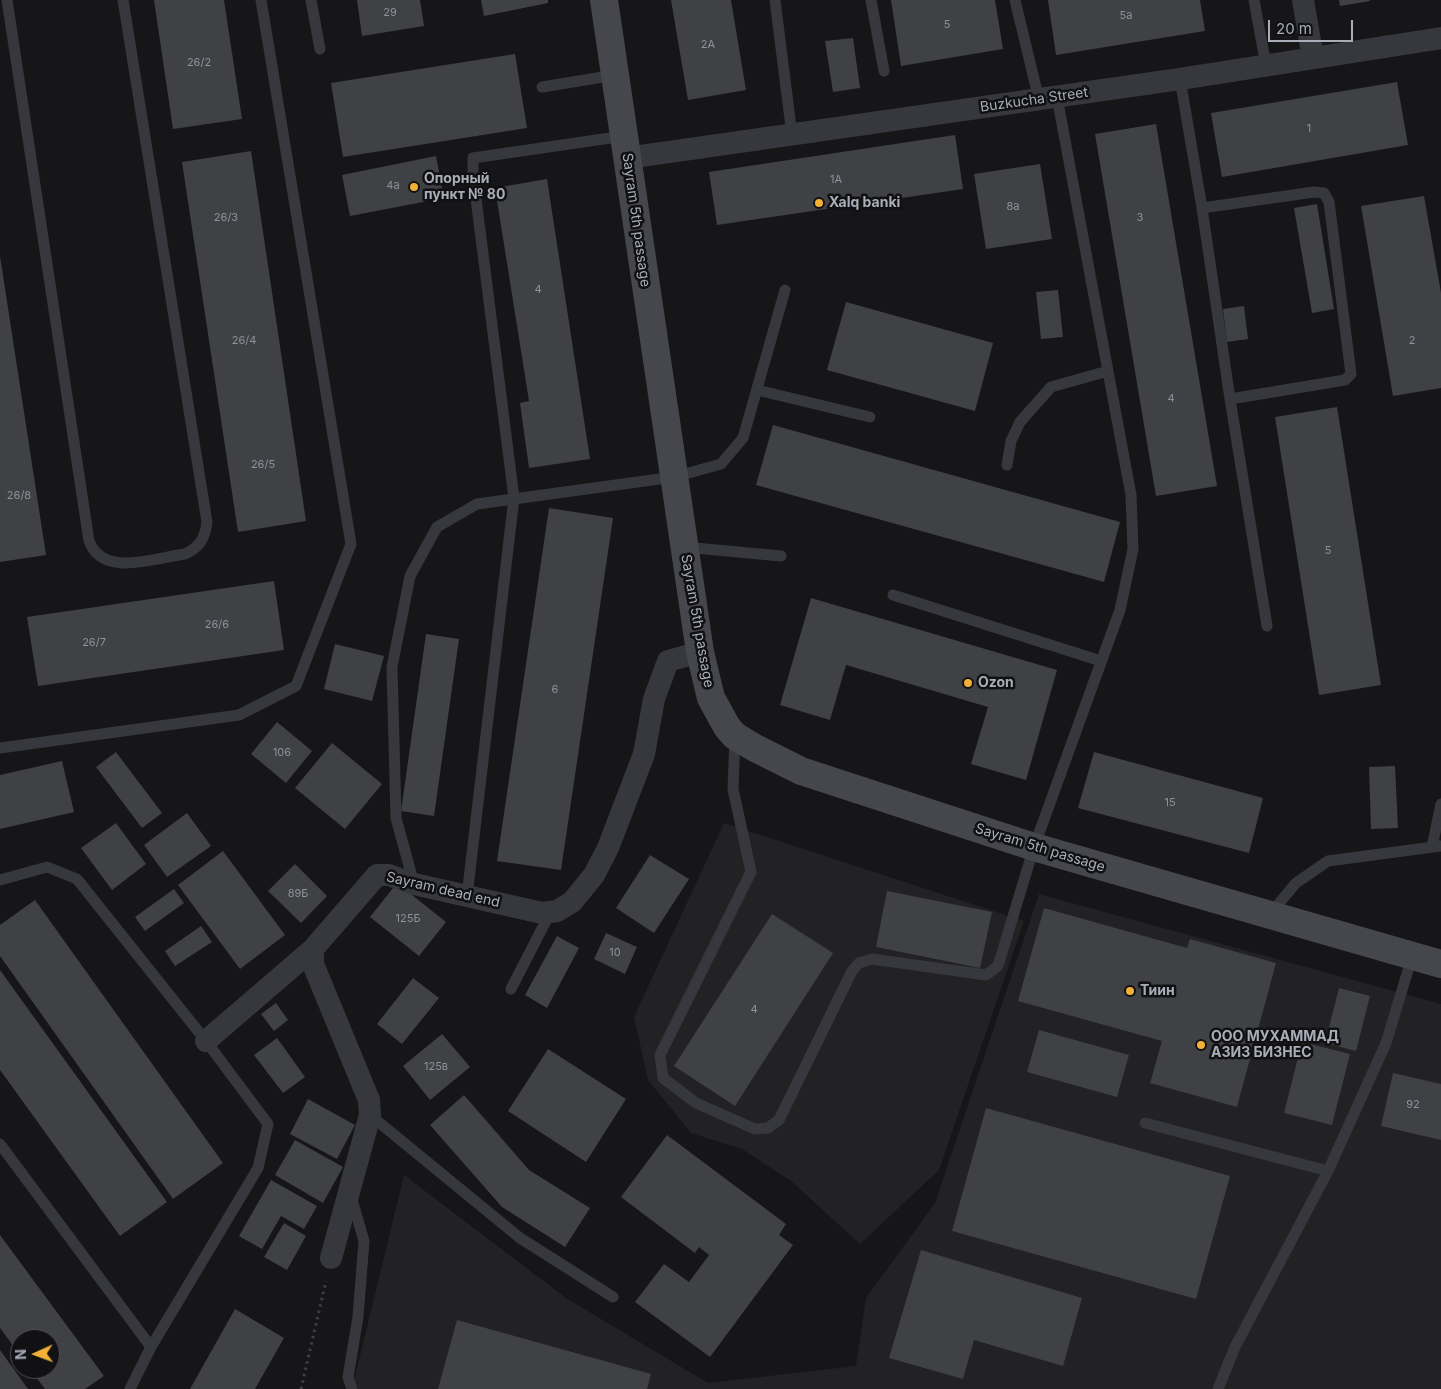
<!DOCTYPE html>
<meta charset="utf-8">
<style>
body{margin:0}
#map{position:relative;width:1441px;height:1389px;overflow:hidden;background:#161618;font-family:Inter,sans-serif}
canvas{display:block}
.north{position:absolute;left:10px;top:1329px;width:50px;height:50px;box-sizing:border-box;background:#111113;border:1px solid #4d4f55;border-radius:50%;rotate:268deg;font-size:14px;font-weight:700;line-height:20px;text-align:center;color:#a8adb8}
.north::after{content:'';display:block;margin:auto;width:18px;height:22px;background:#f2b134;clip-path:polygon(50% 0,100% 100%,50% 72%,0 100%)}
.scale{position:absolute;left:1268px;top:20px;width:85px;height:22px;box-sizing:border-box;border:2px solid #a8adb8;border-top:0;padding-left:6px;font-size:15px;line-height:18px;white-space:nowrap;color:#a8adb8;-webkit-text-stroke:4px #111113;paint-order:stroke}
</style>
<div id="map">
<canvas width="1441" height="1389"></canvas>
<div class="north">N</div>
<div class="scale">20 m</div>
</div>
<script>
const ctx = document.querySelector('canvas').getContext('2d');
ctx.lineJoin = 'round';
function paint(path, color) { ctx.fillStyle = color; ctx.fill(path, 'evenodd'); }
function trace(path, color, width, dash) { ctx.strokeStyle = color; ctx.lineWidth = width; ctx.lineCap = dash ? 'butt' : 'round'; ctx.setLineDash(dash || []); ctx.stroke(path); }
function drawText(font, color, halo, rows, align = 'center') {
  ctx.font = font + ' Inter,sans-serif'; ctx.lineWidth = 5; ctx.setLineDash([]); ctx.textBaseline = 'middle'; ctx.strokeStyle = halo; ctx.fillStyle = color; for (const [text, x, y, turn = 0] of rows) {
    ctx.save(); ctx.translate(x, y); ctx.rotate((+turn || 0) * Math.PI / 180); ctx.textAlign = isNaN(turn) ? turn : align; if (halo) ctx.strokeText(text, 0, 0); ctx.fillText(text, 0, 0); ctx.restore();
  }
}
paint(new Path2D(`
 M724,823l300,98 -85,249 -79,74 -69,-63 -49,-32 -51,-16 -43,-53 -14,-63z
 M1039,894l402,110v385h-1089l52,-214 162,123 142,85 148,-17 10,-68 69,-95z`), '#222225');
paint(new Path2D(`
 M154,0h70l18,119 -69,10z
 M357,0h63l4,26 -62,10z
 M481,0h67v3l-64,13z
 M671,0h60l15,90 -58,10z
 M891,0h104l8,49 -102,17z
 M1048,0h152l5,31 -149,24z
 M1339,0h31v1l-30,5z
 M853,38l7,50 -27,4 -8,-51z
 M515,54l12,74 -184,29 -12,-74z
 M1397,82l11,63 -186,32 -11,-64z
 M1156,124l61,362 -61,10 -61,-362z
 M955,135l8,54 -246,36 -8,-53z
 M251,151l55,370 -68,11 -56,-370z
 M436,156l8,42 -94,18 -8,-41z
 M1040,164l12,75 -66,10 -12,-75z
 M547,179l43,280 -61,9 -9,-65 9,-2 -34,-213z
 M1424,196l17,97v95l-48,8 -32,-190z
 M1317,204l17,105 -22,4 -18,-105z
 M0,256l46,299 -46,7z
 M1058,290l5,47 -22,2 -5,-47z
 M846,302l147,41 -18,68 -148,-41z
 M1244,306l4,33 -21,3 -4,-33z
 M1337,407l44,278 -62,10 -44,-278z
 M773,425l347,97 -16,60 -348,-97z
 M549,508l64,10 -52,352 -64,-9z
 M274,581l10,69 -246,36 -11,-69z
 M811,598l246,72 -31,110 -55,-16 17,-57 -142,-42 -16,55 -50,-15z
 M426,634l33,5 -25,177 -33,-5z
 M335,644l49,12 -12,45 -48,-12z
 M277,722l35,29 -26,32 -35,-29z
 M332,743l50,41 -37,45 -50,-41z
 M116,752l46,61 -20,15 -46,-61z
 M1094,752l169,46 -14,55 -171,-45z
 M62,761l12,51 -74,17v-54z
 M1395,766l3,62 -27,1 -2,-62z
 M187,813l24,33 -44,31 -23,-32z
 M116,823l30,41 -34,26 -31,-42z
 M223,851l62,84 -45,34 -62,-84z
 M650,855l39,24 -35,54 -38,-25z
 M295,864l32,32 -26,27 -33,-32z
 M397,883l49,39 -27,34 -49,-39z
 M174,889l10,14 -39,28 -10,-14z
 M887,891l105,21 -12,56 -104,-21z
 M35,900l188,263 -50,36 -173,-243v-31z
 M1044,908l143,40 3,-9 86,24 -39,144 -87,-24 12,-42 -144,-40z
 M772,914l61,39 -98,153 -61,-40z
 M201,926l11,16 -37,24 -10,-15z
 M606,933l31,14 -12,27 -31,-15z
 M557,936l22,12 -32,60 -22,-13z
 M0,970l167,232 -47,34 -120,-166z
 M413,978l26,20 -37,46 -25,-20z
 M1339,988l31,8 -14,55 -31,-8z
 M276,1003l12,17 -14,11 -13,-17z
 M1039,1030l90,25 -12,42 -90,-25z
 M442,1034l28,33 -40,33 -27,-34z
 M277,1038l28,39 -22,16 -29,-38z
 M1302,1042l48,12 -18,71 -48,-12z
 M548,1049l78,50 -40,63 -78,-51z
 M1393,1073l48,11v56l-60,-14z
 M464,1095l65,75 61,38 -25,39 -63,-40 -72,-82z
 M308,1099l47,26 -18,34 -47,-25z
 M986,1108l244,68 -34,123 -244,-68z
 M667,1135l119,89 -7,11 14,10 -83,112 -75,-55 29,-38 25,18 20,-27 -10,-8 -4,6 -74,-56z
 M295,1140l48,27 -20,36 -48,-28z
 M271,1180l46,26 -13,23 -23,-13 -19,33 -23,-13z
 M284,1223l22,13 -19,34 -23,-13z
 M0,1235l104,141 -19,13h-40l-15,-20h20v-30h-30v16l-20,-27z
 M921,1250l161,48 -19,68 -89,-26 -11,39 -74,-21z
 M235,1309l49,29 -29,51h-65z
 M457,1320l194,54 -4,15h-209z
 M0,1350l28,39h-28z`), '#404145');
trace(new Path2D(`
 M301,1389l25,-108`), '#3d3f44', 3, [2.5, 4]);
trace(new Path2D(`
 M7,0l82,541c14,37 65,17 96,13 15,-7 20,-16 22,-32l-84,-522
 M311,0l9,49
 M775,0l17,135
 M871,0l13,71
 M1015,0l24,100
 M1254,0l12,66
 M1180,79l22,129 112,-16 10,1 5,9 22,172 -6,6 -115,19
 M542,87l73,-12
 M1202,208l28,191 37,227
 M757,390l113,27
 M1007,465l4,-24 9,-19 31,-35 57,-16
 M684,547l97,9
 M893,595l208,66
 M735,736l-2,53 18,83 -91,183 3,23 33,25 59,26 13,-1 11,-8 73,-149 7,-8 13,-4 114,16 12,-9 36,-119 86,-237 13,-61 -2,-54 -74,-398
 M0,748l239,-33 57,-29 55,-142 -90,-544
 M1432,847l9,-43
 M0,880l47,-13 30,12 129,162 62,83 -10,44 -107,179 -21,42
 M414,884l-18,-66 -4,-151 18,-91 27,-49 40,-23 197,-27 47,-13 22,-26 42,-148
 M467,896l47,-398 -41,-323v-17l151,-22
 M1270,914l26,-31 32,-22 113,-15
 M511,989l39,-76
 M370,1115l150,123 93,59
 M1145,1123l183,48
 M0,1144l151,203
 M351,1196l13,45 -6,76 -10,60 4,12
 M1218,1389l17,-42 93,-176 58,-128 26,-86`), '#37383d', 11);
trace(new Path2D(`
 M1303,0l10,58
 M627,158l553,-79 261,-41
 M206,1041l107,-92
 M331,1258l39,-143 -1,-15 -56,-136v-15l64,-74h12l25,9 128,29 15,-2 15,-9 22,-27 14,-27 36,-94 10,-55 14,-38 32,-9`), '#37383d', 22);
trace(new Path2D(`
 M604,0l96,652 11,46 16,29 8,9 20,12 46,23 233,76 407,117`), '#45474d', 28);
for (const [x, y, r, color] of [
 [414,187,5,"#f2b134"],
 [819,203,5,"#f2b134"],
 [968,683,5,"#f2b134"],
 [1130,991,5,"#f2b134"],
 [1201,1045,5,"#f2b134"]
]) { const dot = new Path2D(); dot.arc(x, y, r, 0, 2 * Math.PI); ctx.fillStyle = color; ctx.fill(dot); trace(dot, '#111113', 2); }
drawText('11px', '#8e929b', null, [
 ["29",390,13],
 ["5а",1126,16],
 ["5",947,25],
 ["2A",708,45],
 ["26/2",199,63],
 ["1",1309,129],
 ["1А",836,180],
 ["4a",393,186],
 ["8а",1013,207],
 ["26/3",226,218],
 ["3",1140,218],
 ["4",538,290],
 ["26/4",244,341],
 ["2",1412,341],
 ["4",1171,399],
 ["26/5",263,465],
 ["26/8",19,496],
 ["5",1328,551],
 ["26/6",217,625],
 ["26/7",94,643],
 ["6",555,690],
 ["106",282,753],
 ["15",1170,803],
 ["89Б",298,894],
 ["125Б",408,919],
 ["10",615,953],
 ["4",754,1010],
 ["125в",436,1067],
 ["92",1413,1105]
]);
drawText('14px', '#a8adb8', '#111113', [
 ["Buzkucha Street",1034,100,-8],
 ["Sayram 5th passage",636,220,82],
 ["Sayram 5th passage",697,621,80],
 ["Sayram 5th passage",1040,848,17],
 ["Sayram dead end",443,890,13]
]);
drawText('bold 14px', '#a8adb8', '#111113', [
 ["Опорный",424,179],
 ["пункт № 80",424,195],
 ["Xalq banki",829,203],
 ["Ozon",978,683],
 ["Тиин",1140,991],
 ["ООО МУХАММАД",1211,1037],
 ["АЗИЗ БИЗНЕС",1211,1053]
], 'left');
</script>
